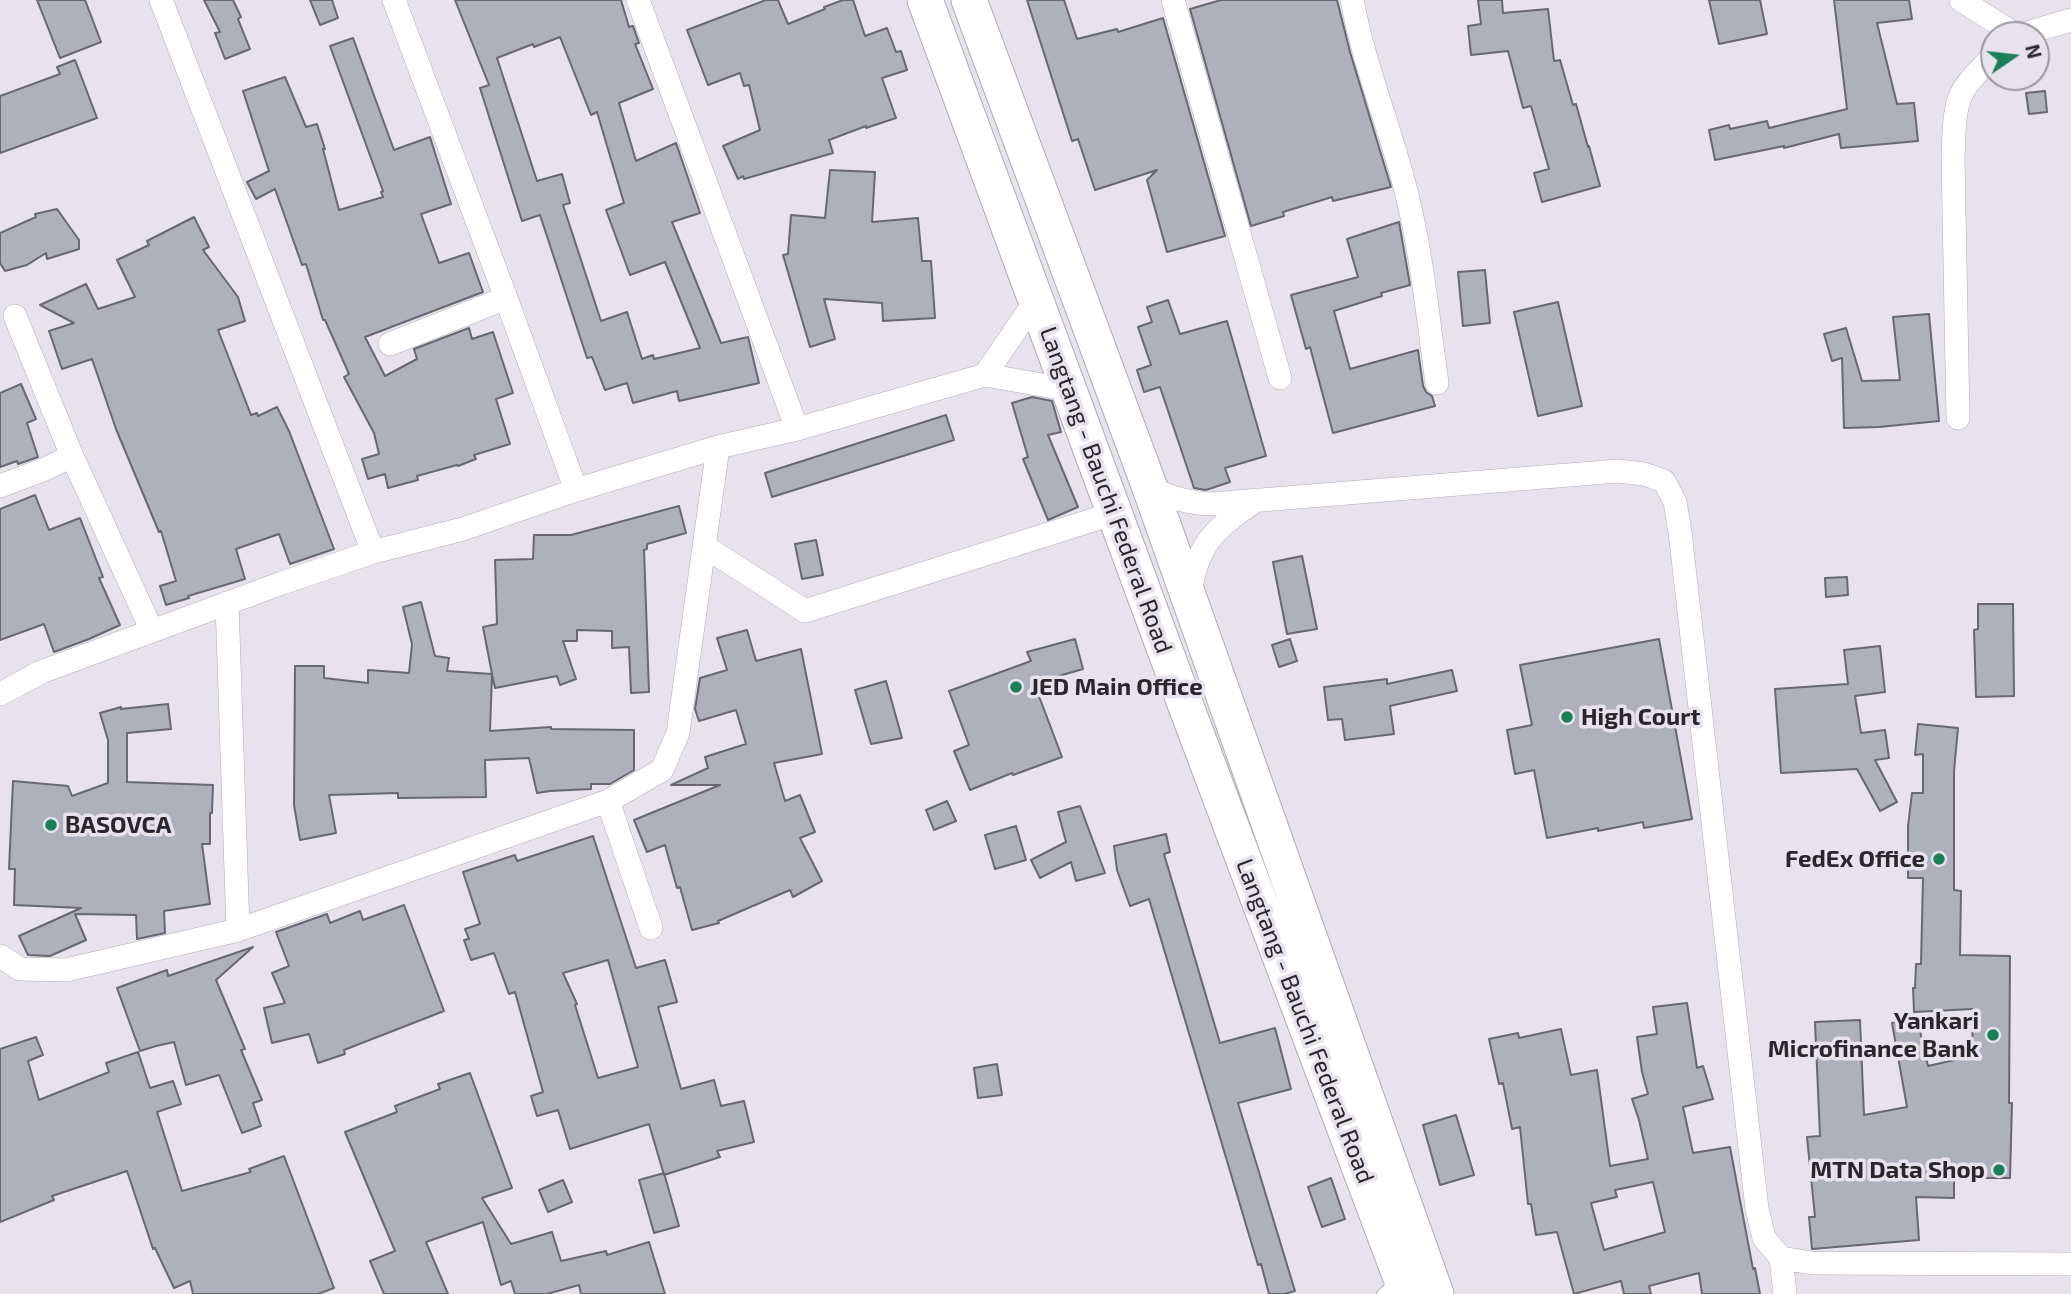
<!DOCTYPE html>
<style>
body{margin:0}
#map{position:relative;width:2071px;height:1294px;overflow:hidden;background:#e7e2ec;font-family:"Exo 2",sans-serif}
canvas{display:block}
.north{position:absolute;left:1980px;top:21px;width:70px;height:70px;box-sizing:border-box;background:#e7e2ec;border:2px solid #9b979f;border-radius:50%;rotate:76deg;font-size:19px;font-weight:700;line-height:28px;text-align:center;color:#29272b}
.north::after{content:'';display:block;margin:auto;width:24px;height:32px;background:#19805a;clip-path:polygon(50% 0,100% 100%,50% 72%,0 100%)}
</style>
<div id="map">
<canvas width="2071" height="1294"></canvas>
<div class="north">N</div>
</div>
<script>
const ctx = document.querySelector('canvas').getContext('2d');
ctx.lineJoin = 'round';
function paint(path, color) { ctx.fillStyle = color; ctx.fill(path, 'evenodd'); }
function trace(path, color, width, dash) { ctx.strokeStyle = color; ctx.lineWidth = width; ctx.lineCap = dash ? 'butt' : 'round'; ctx.setLineDash(dash || []); ctx.stroke(path); }
function drawText(font, color, halo, rows, align = 'center') {
  ctx.font = font + ' "Exo 2",sans-serif'; ctx.lineWidth = 7; ctx.setLineDash([]); ctx.textBaseline = 'middle'; ctx.strokeStyle = halo; ctx.fillStyle = color; for (const [text, x, y, turn = 0] of rows) {
    ctx.save(); ctx.translate(x, y); ctx.rotate((+turn || 0) * Math.PI / 180); ctx.textAlign = isNaN(turn) ? turn : align; if (halo) ctx.strokeText(text, 0, 0); ctx.fillText(text, 0, 0); ctx.restore();
  }
}
const building = new Path2D(`
 M37,0h48l16,42 -41,16z
 M204,0h29l8,17 -3,2 12,30 -25,10 -10,-26 5,-1z
 M310,0h22l6,18 -18,7z
 M455,0h166l8,27 4,-1 6,17 -4,1 18,45 -34,14 17,58 40,-18 24,70 -28,9 49,121 27,-6 11,46 -80,18 -2,-10 -44,12 -6,-20 -22,7 -13,-33 -5,1 -47,-143 -18,6 -42,-133 9,-3zM560,37l31,78 6,-3 27,91 -18,7 24,65 35,-13 35,86 -46,11 -1,-4 -11,4 -15,-47 -26,9 -38,-116 7,-2 -8,-29 -25,7 -40,-123 36,-14 1,3z
 M766,0h12l10,24 37,-15 -1,-2 19,-7h10l12,36 22,-8 9,24 5,-1 6,19 -25,8 14,40 -30,10v-2l-37,14 4,13 -89,26 -1,-3 -5,3 -15,-33 37,-16 -11,-45 -5,1 -4,-13 -32,12 -21,-55z
 M1027,0h37l13,39 40,-10 1,3 45,-14 62,218 -58,16 -20,-72 10,-10 -62,20 -17,-51 -6,2z
 M1221,0h116l13,52 41,135 -58,14 -1,-4 -49,15 1,4 -33,10 -61,-217z
 M1478,0h24l1,13 45,-4 6,52 6,-1 13,45 3,-1 12,43 1,-1 11,40 -58,16 -8,-29 15,-4 -18,-63 -8,2 -15,-57 -37,4 -3,-29 13,-2z
 M1709,0h51l7,34 -48,10z
 M1834,0h75l3,19 -35,4 20,81 17,-1 4,38 -77,7 -2,-14 -55,14v-2l-69,14 -6,-30 20,-5 1,4 37,-8 2,7 78,-19z
 M353,38l41,112 36,-13 21,67 -30,10 18,49 30,-10 14,39 -118,45 20,39 32,-17 -3,-10 55,-21 3,11 21,-7 20,61 -17,6 14,45 -36,11 2,4 -18,7 -1,-1 -40,11 1,4 -30,8 -3,-14 -17,5 -6,-20 17,-5 -5,-21 -30,-56 5,-3 -24,-54h-2l-17,-56 -4,1 -27,-76 -19,10 -9,-17 22,-11 -26,-80 42,-14 21,50 11,-3 8,25h-2l16,61 44,-13 -2,-5 2,-1 -53,-145z
 M75,60l22,58 -97,35v-57l60,-22 -3,-7z
 M2045,91l2,21 -18,2 -3,-21z
 M830,170l45,2 -3,50 46,-4 4,43h9l4,57 -52,3 -1,-18 -58,-4 11,40 -25,8 -27,-92 5,-1 3,-39 34,3z
 M57,209l22,31v9l-32,10 -1,-6 -19,12 -22,6 -5,-8v-30l36,-16 -1,-3z
 M194,217l15,30 -6,3 35,47 7,24 -27,9 33,85 6,-2 1,3 19,-9 12,24 45,118 -44,15 -11,-30 -43,15 9,30 -57,17 1,2 -23,7 -6,-19 16,-5 -15,-50 -2,1 -43,-103 -24,-70 -30,10 -13,-38 25,-8 -34,-18 46,-21 12,25 37,-12 -18,-37 32,-15 -2,-4z
 M1399,222l11,63 -29,8 1,3 -48,15 16,58 68,-19 5,36 3,6 6,4 3,10 -102,27 -23,-86 -4,2 -15,-54 67,-18 -11,-38z
 M1485,270l5,53 -27,3 -5,-54z
 M1168,300l12,34 47,-13 39,135 -41,12 5,14 -24,8 -12,-2 -34,-101 -16,5 -7,-22 14,-5 -13,-38 14,-5 -5,-15z
 M1558,302l24,104 -44,10 -24,-104z
 M1929,314l10,107 -60,6 -35,1 -2,-70 -10,3 -8,-27 22,-6 16,53 38,-1 -7,-63z
 M21,384l15,35 -9,4 11,34 -20,7 -1,-3 -17,6v-74z
 M1032,397l20,4 9,31 -13,3 30,72 -30,13 -25,-61 5,-2 -16,-54z
 M946,415l8,25 -182,57 -7,-24z
 M35,495l14,35 31,-12 23,59 -4,1 21,47 -31,14 -35,13 -10,-28 -44,16v-131z
 M679,506l7,27 -39,11v5l-3,1 5,142 -18,1 -2,-46 -17,1v-17l-35,-1v11h-14l13,38 -16,6 -3,-9 -62,12 -3,-13 -2,56 61,-4v2l83,1v40l-24,14h-19v5l-41,2 -13,2 -8,-35 -44,2 1,37 -88,1v-5l-69,2 7,38 -36,7 -6,-35 1,-139h29v12l44,5v-13l41,3 3,-29 -9,-37 18,-5 14,54 14,2 -2,13 45,3 -9,-47 14,-3 -2,-64 38,-1 1,-24h37z
 M816,540l7,35 -21,4 -7,-35z
 M1302,556l15,73 -30,5 -14,-72z
 M1847,577l1,18 -22,2 -1,-19z
 M1978,604h35l1,92 -38,1 -2,-67 4,-1z
 M747,630l9,31 45,-12 21,105 -48,9 11,38 15,-6 15,37 -15,6 22,43 -29,16 -3,-7 -72,31 1,2 -27,7 -12,-43 -3,1 -12,-43 -18,7 -13,-32 86,-35h-49l37,-17 -3,-11 41,-13 -10,-34 -37,11 -4,-12 5,-31 27,-8 -10,-32z
 M1075,639l8,30 -49,14 28,74 -49,18 -1,-2 -42,17 -16,-39 15,-6 -20,-54 82,-30 -4,-9z
 M1290,639l7,22 -18,6 -7,-22z
 M1659,639l33,180 -48,9 -1,-6 -45,9v-3l-51,10 -13,-68 -19,4 -8,-44 25,-5 -12,-60z
 M1880,646l5,46 -30,4 6,37 24,-3 4,28 -14,2 22,42 -17,9 -23,-42 -76,4 -6,-84 73,-5 -4,-34z
 M1452,670l5,21 -67,15 4,28 -49,6 -3,-21 -14,1 -4,-33 63,-8v5z
 M886,681l16,57 -31,6 -16,-54z
 M168,704l3,25 -44,4v49l86,3 -1,28h-2v31h-8l8,60 -46,7 1,22 -28,6 -1,-24 -61,-1 11,26 -36,16 -22,-1 -9,-19 62,-28 -67,-3 1,-36h-6l4,-88 55,5 4,10 36,-13v-43l-8,-27 21,-6v2z
 M1918,724l40,4 -4,43v119l7,1 -1,64 50,1 -1,147h3l-2,75h-56v20l-38,-1 3,43 -107,9 -3,-32h6l-8,-80 13,-1 -5,-114 45,-2 4,95 43,-8 -15,-84 25,-5 11,48 44,-10 1,-47 -59,3 -1,-24h2l1,-24h5l2,-86h-15v-52l4,-33h11v-39l-8,1z
 M947,801l9,20 -22,9 -8,-20z
 M1080,806l25,67 -29,8 -5,-19 -31,16 -9,-18 35,-18 -8,-30z
 M1016,826l10,34 -31,9 -10,-34z
 M1166,834l4,18 -6,2 56,189 55,-15 16,61 -53,14 57,188 -11,3h-15l-8,-30 -3,1 -109,-366 -19,7 -13,-36 -3,-24z
 M593,836l43,132 29,-8 12,42 -19,5 23,82 33,-9 7,26 23,-5 10,41 -37,9 3,6 -56,18 -15,-51 -79,25 -12,-39 -21,6 -6,-20 12,-4 -28,-100 -6,2 -15,-41 -23,7 -7,-20 5,-1 -4,-10 15,-5 -17,-52 52,-17 2,6zM608,960l30,107 -40,11 -23,-73 2,-1 -14,-31z
 M404,905l40,106 -100,39 1,4 -27,9 -9,-29 -37,9 -8,-35 21,-5 -13,-30 17,-7 -13,-34 51,-18 3,9 30,-12 3,9z
 M253,947l-37,33 29,69 -4,1 21,50 -9,3 8,23 -19,7 -23,-58 -33,10 -12,-43 -18,4 -16,5 -23,-63 50,-18 1,6z
 M1687,1003l10,65 6,-2 10,33 -30,8 10,46 37,-6 23,122 2,-1 5,26h-58l-3,-21 -50,13 2,8h-27l-3,-13 -47,13 -17,-62 -21,3 -5,-31h-3l-8,-77 -8,2 -9,-46 -4,1 -10,-45 29,-6 1,5 42,-9 10,46 26,-5 13,96 38,-7 -9,-39 -7,-21 16,-5 -6,-22 -5,-35 20,-3 -4,-27zM1653,1182l12,50 -61,18 -13,-47 26,-6 -2,-7z
 M36,1037l7,18 -15,6 11,39 70,-28 -3,-9 32,-11 12,36 23,-7 8,23 -24,8 25,79 69,-19 -2,-3 35,-13 50,132 -16,6h-125l-3,-13 -16,7 -19,-40 -2,1 -26,-78 -75,25 2,4 -54,22v-173z
 M997,1064l5,31 -24,3 -4,-30z
 M470,1073l42,115 -30,10 29,46 41,-12 9,29 45,-10 1,4 42,-13 16,52h-84l-2,-9 -32,9h-32l-4,-13 -10,4 -18,-63 -57,20 22,52h-64l-14,-33 25,-10 -50,-119 52,-20 -2,-6 45,-17 -2,-5z
 M1456,1115l18,60 -34,10 -17,-60z
 M664,1173l15,53 -25,7 -15,-53z
 M1331,1178l14,41 -23,8 -14,-40z
 M563,1180l9,22 -24,10 -9,-22z`);
paint(building, '#aeb0bb');
trace(building, '#676872', 2);
const lane = new Path2D(`
 M1382,1294l14,-12`);
const street = new Path2D(`
 M161,0l212,552
 M394,0l112,298 70,192
 M638,0l159,429
 M1173,0l107,378
 M1352,0c12,65 38,127 54,191 16,63 22,128 31,192
 M1961,0l55,35
 M2020,35l51,-15
 M15,316l57,140
 M390,344l116,-46
 M985,375l51,-75
 M1958,418l-5,-260c1,-19 0,-46 8,-63 5,-12 23,-30 33,-39
 M0,486l45,-17 27,-13 80,175
 M1150,488c23,10 37,15 62,16l406,-33 26,3 20,7 11,21 5,30 77,677 7,29 17,20 31,5 259,1
 M704,546l101,65 310,-98
 M1190,595c6,-49 24,-66 62,-92
 M227,603l11,327
 M0,694l41,-22 241,-89 91,-31 90,-23 113,-39 142,-43 79,-18 188,-54 86,15
 M608,801l43,127
 M0,956l20,13 46,1 172,-40 370,-129 54,-31 16,-37 40,-286
 M1781,1258l4,36`);
const primary = new Path2D(`
 M925,0l247,669 235,625
 M969,0l181,488 286,806`);
trace(lane, '#b1acb6', 12);
trace(street, '#b1acb6', 24);
trace(primary, '#b1acb6', 37);
trace(lane, '#fff', 10);
trace(street, '#fff', 23);
trace(primary, '#fff', 35);
for (const [x, y, r, color] of [
 [1016,687,7,"#19805a"],
 [1567,717,7,"#19805a"],
 [51,825,7,"#19805a"],
 [1939,859,7,"#19805a"],
 [1993,1035,7,"#19805a"],
 [1999,1170,7,"#19805a"]
]) { const dot = new Path2D(); dot.arc(x, y, r, 0, 2 * Math.PI); ctx.fillStyle = color; ctx.fill(dot); trace(dot, '#e7e2ec', 2.5); }
drawText('24px', '#29272b', '#e7e2ec', [
 ["Langtang - Bauchi Federal Road",1106,490,70],
 ["Langtang - Bauchi Federal Road",1305,1021,69]
]);
drawText('bold 24px', '#29272b', '#e7e2ec', [
 ["JED Main Office",1030,687],
 ["High Court",1581,717],
 ["BASOVCA",65,825],
 ["FedEx Office",1925,859,"right"],
 ["Yankari",1979,1021,"right"],
 ["Microfinance Bank",1979,1049,"right"],
 ["MTN Data Shop",1985,1170,"right"]
], 'left');
</script>
